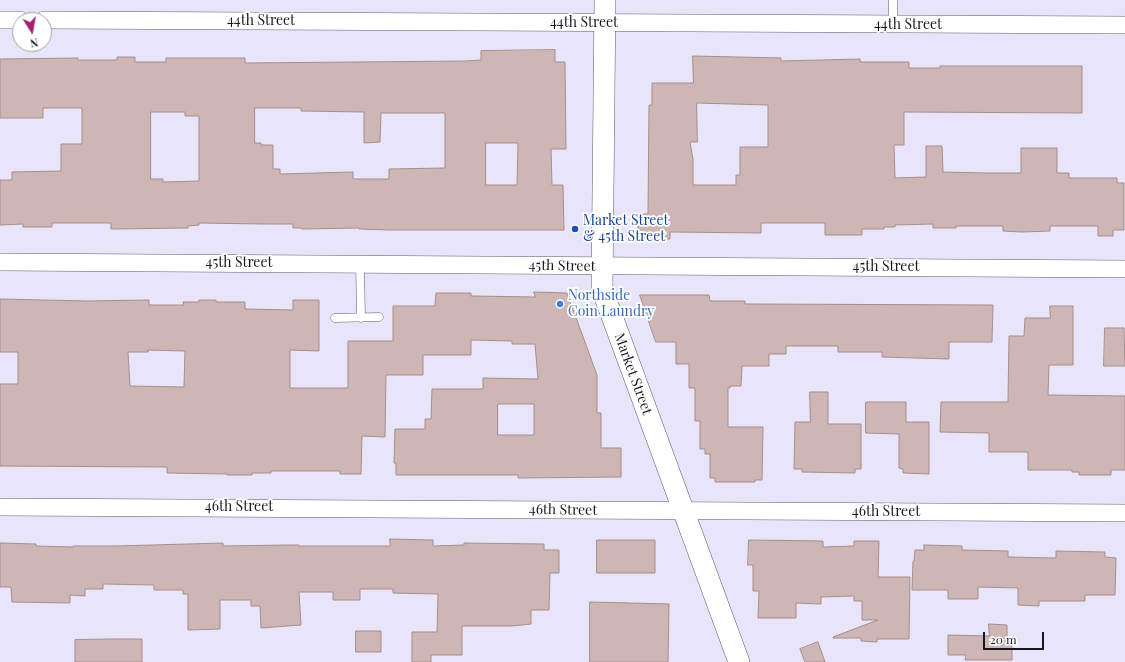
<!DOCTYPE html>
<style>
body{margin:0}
#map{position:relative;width:1125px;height:662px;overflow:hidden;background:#e8e4f9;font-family:"Playfair Display",serif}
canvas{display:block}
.north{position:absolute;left:12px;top:12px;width:40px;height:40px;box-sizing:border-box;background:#fff;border:1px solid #a3a2a5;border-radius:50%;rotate:169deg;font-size:11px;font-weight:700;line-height:16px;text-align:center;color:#18171e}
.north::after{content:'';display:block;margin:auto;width:14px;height:18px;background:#a42271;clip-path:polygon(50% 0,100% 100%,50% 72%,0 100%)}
.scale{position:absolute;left:983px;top:632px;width:61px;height:18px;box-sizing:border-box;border:2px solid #18171e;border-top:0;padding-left:5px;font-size:12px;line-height:14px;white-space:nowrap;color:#18171e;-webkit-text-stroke:3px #fff;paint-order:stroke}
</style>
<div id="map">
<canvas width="1125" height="662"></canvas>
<div class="north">N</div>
<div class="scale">20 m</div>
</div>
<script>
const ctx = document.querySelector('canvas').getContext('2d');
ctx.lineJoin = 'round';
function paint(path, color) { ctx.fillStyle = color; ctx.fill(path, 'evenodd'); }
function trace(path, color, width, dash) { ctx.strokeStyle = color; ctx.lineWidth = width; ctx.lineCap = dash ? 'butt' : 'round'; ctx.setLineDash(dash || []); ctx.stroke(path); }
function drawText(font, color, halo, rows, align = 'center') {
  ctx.font = font + ' "Playfair Display",serif'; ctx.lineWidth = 3.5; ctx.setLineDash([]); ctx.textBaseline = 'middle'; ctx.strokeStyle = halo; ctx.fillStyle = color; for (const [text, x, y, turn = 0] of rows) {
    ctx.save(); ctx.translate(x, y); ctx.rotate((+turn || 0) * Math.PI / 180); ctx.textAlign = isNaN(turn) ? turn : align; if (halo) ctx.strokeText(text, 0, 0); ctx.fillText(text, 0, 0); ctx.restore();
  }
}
const building = new Path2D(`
 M555,50v12h10l1,87h-15l1,36h11l1,45h-175l-30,-1v-1l-57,1v-1h-9v-4h-28l-66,-1v2l-11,1v2l-77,1v-6h-59v4h-29v-3l-23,1v-45h12v-8l49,-1v-27h21v-36h-39v10h-43v-59l78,-1v2h39v-3h18v5h31v-4h79v5l221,-2 15,-1v-9zM255,108h46v3l63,1v31l16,-1 1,-29h64v55l-56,1v10h-36v-7l-73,2v-5h-7v-24h-12v-2h-6zM151,112h34v4h14v65l-36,1v-3h-12zM486,143h32l-1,42h-31z
 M693,56l88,2v3l79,-2v3h49v6h31v-2h142v47l-178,-1v33h-10l1,33 31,-1v-31h16l1,26 43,1h35v-25h36v25h12v5h48v5h7v47h-11v6h-15v-10h-48v5l-28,1 -19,-1v-5h-47v2h-23v-4l-38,1v2h-11v2h-22v6h-37v-12h-64v10l-91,-1v7h-32v-25h10l1,-109h3v-22h41zM697,103l71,2v42h-28v28h-4v10h-43v-26l-3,-17h7z
 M534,292l33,1 30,82v38h4v35h20v29l-103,1v-3h-122v-12h-2l1,-34h30v-10h6l1,-30h51v-11l55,1 -3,-35h-23v-3l-41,-1v15h-48v20h-37l-1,62 -23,-1 -1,38h-21v-3h-69v2h-19v2h-25v-1l-60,-1v-6l-167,-1v-82h18v-32h-18v-53l87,2 62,-1v5h35l-1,-3h16v-2h17v2h29v7l48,1v-10h26v51l-29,-1v38h58v-47h45v-35h42l1,-13h35v3l64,1zM148,350l37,1 -1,36 -54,-1 -2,-34h20zM498,404h36v31h-36z
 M640,295h69l1,6h35v3l248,1 -1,37h-43v17l-67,-2v-5h-44v-6h-52v8h-17v12h-27l-1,20h-11v2h-2v39h35l-1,53h-7v2h-40v-4h-5v-24h-5v-5h-5v-28h-5v-33h-6v-24h-13v-22h-20z
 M1050,306h23v59h-24l-1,30 77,1v74h-14v5h-32v-3h-7v-2h-44v-18h-39v-19l-49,-1 1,-30h67l1,-66h15l1,-18h25z
 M1105,328h19l1,38h-21z
 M810,392h18v32h33v45h-6v4l-53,-1v-3h-8l1,-47h15z
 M866,402h40v20h23v52l-26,-1v-4l-4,-1v-34l-33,-1z
 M390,539l43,1v6l31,-1v-2l80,1v6h15v23h-9l-1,37h-18v14l-19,2h-50v29h-31v7h-19v-30h25l1,-38 -45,-1v-4h-33v11h-27v-8h-34l2,33 -40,3 -1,-22h-9v-6h-31v29l-32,1v-36h-5v-4h-29v-5l-51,-1v5h-18v7l-15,-1v8l-58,-1 -1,-15h-11v-44l36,1v2l37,1v-1h44l106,-3v3l64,-1h12v1h91z
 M597,540h58v33h-58z
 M749,540l74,1v6l31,-1v-5h25l-1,36h32l-1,62h-32v3l-16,-1v-3h-28v-1l45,-17h-16v-19h-8v-5l-33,1v7l-25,-1v15h-38l1,-27h-6v-26h-5z
 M924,545l38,1v4l46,1v6l48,1v-7l49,1v5l11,1 -1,37h-30v6h-46v5l-21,-1v-17l-40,-1v12h-30v-9h-36l1,-29h1l1,-11h9z
 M590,602l79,2 -1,58h-78z
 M989,624l18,1v18h5v17h-47l1,-5h-18v-20l41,1z
 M356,631h25v21h-25z
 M108,639h34v23h-67v-22z
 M818,642l7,20h-20l-5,-13z`);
paint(building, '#ceb6b4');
trace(building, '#a58e8c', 1);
const service = new Path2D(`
 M893,25v-25
 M360,264l1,54
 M335,318l44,-1`);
const minor = new Path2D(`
 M0,20h20
 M44,20l1081,5
 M0,262l1125,7
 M0,507l1125,6`);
const tertiary = new Path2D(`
 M605,0l-3,289 137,373`);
trace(service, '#5e5b6d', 9);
trace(minor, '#5e5b6d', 18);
trace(tertiary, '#5e5b6d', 22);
trace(service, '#fff', 8);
trace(minor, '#fff', 17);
trace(tertiary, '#fff', 21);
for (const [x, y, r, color] of [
 [575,229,4,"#1a4fb4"],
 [560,304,4,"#3f7fe0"]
]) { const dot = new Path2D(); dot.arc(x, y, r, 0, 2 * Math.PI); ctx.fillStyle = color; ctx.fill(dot); trace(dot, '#fff', 1.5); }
drawText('14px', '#18171e', '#fff', [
 ["44th Street",261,21],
 ["44th Street",584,23],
 ["44th Street",908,25],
 ["45th Street",239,263],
 ["45th Street",562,266,1],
 ["45th Street",886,267],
 ["Market Street",633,374,70],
 ["46th Street",239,507],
 ["46th Street",563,510,1],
 ["46th Street",886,512]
]);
drawText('14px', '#164399', '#fff', [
 ["Market Street",583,221],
 ["& 45th Street",583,237]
], 'left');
drawText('14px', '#366cbe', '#fff', [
 ["Northside",568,296],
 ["Coin Laundry",568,312]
], 'left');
</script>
